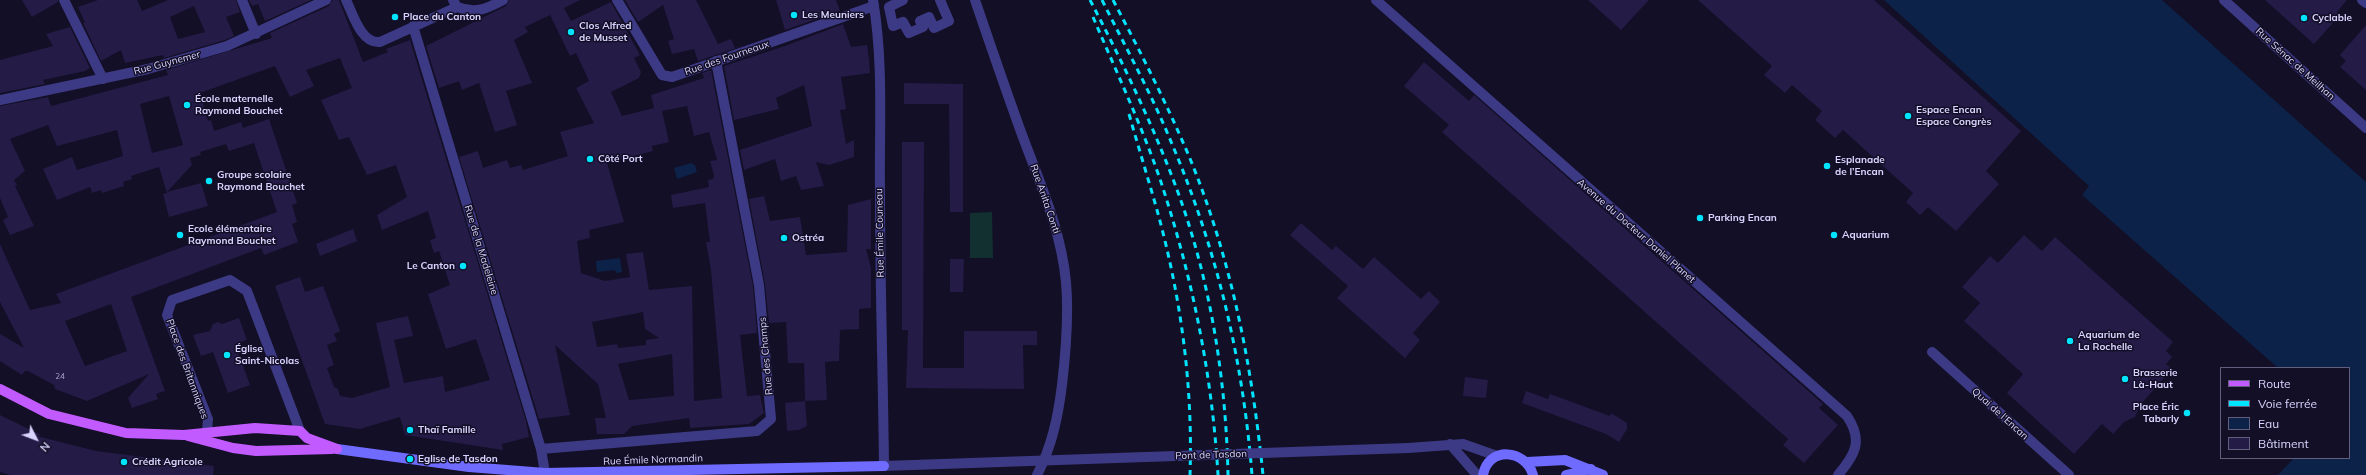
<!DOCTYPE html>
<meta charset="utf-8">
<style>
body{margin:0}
#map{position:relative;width:2366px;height:475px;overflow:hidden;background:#130f26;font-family:Mulish,sans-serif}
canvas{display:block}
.legend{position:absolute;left:2220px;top:367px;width:130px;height:92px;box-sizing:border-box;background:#130f26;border:1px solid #625e7d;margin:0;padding:5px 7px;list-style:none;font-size:12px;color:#d9d4ff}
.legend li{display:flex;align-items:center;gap:8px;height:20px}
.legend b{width:20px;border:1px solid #625e7d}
.north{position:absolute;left:16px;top:419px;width:40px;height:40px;-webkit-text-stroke:3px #130f26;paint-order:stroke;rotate:132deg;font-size:11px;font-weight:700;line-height:16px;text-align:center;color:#d9d4ff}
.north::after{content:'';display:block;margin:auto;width:14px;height:18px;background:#d9d4ff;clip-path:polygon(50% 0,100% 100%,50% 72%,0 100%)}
</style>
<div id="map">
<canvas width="2366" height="475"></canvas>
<ul class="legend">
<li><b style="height:5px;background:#c25bff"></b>Route</li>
<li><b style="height:5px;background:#00e5ff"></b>Voie ferrée</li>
<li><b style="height:11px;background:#0c2248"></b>Eau</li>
<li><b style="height:11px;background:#241b47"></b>Bâtiment</li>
</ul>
<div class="north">N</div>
</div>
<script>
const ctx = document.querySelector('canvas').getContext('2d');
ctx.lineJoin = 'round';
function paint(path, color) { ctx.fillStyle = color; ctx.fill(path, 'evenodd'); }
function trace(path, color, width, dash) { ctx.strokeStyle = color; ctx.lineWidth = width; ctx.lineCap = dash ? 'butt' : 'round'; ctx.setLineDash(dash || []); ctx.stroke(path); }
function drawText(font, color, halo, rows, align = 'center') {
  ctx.font = font + ' Mulish,sans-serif'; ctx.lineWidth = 3; ctx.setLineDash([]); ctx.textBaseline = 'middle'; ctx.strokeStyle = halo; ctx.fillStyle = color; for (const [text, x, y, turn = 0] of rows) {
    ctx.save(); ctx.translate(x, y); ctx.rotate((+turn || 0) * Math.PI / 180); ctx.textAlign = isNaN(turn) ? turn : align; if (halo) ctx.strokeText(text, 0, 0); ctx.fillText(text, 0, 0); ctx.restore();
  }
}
paint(new Path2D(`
 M992,212l1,46h-23v-45z`), '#12302f');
paint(new Path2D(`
 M1884,0h278l204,182v293h-88l16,-17h55v-90h-71l-196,-173 7,-9z
 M691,163l4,2 2,7 -20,7 -3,-11z
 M620,258l2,14 -6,1 -1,-3 -18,2 -1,-11z`), '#0c2248');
paint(new Path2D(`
 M22,0h36v2l-26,15z
 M98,0h39l5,11 26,-11h68l4,12 -14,5 8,19 -9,4 -61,18 -1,-3 -38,8 -4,-13 -20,11 -18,-38h2l-7,-16zM194,6l11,26 -27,7 -8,-22z
 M249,0h62l-46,21 -7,-17 -6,2z
 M332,0h7l24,62 25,-10 -2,-3 24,-9 116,381 3,16 -27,7 1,6 -98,-15 -5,-18 -40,12 -35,-5 -50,-138 25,-9 5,15 18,-6 17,45 -6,3 3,7 -10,4 7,20 -7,3 7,19 4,2 2,7 12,2 38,-11 -14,-64 32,-7 5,20 -19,4 10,43 39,-7 2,16 45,-12 -14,-41 -30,10 -18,-55 22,-9 -11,-34 -5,2 -4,-13 6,-2 -8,-27 -46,19 -5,-15 30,-18 -11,-32 -29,10 -18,-38 -10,3 -18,-40 31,-12 -12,-30 -34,12 8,16 -24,11 -15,-31 -75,27 8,28 3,-1 3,11 27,-9 2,6 26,-9 28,84 -5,2 5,17 -5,2 6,18 -34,13 -3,-7 -130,49 34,94 -9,3 2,5 -26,9 -4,-10 21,-24 -62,27 -32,-12 -1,-4 -26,-14h-3l-3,4 -22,-14v-27l24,14 -24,-46v-58l30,66 31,-7 -5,-9 221,-82 -23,-69 -25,8 -3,-7 -26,8 1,3 -11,3 2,7 -25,27 34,-9 7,23 -39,11 -6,-23 4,-1 -8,-26 -28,9 1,3 -9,3 1,4 -22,7 -1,-3 -9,3 -2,-6 -33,13 -14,-31 29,-12 5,13 46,-14 -6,-26 -60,16 -9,-21 -38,14 15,32 -11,9 3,5 -2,1 19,40 -24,9 -7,-15 5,-3 -8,-19v-92l48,-9 3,9 117,-31 -2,-5 106,-32 -2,-5 59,-27zM169,96l14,49 -31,8 -12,-49zM111,304l16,47 -42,15 -20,-45z
 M509,0h71l-16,8 7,13 40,-19 29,53 -6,3 7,14 -2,6 -28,14 11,24 32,-8 -3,-13 53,-17 -2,-5 9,-3 42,216 4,47 -17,2 7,61 13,-1 4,18 -15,11 -59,4 -1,-10 -57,8 -8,8h-27l-2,-16h11l-8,-34 -43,-39 15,70 -31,4 -80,-262 19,-6 5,17 24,-8 3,8 11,-3 2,5 45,-14 -8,-24 34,-9 -18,-35 13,-7 -13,-28 -6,3 -20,-41 -25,12 3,5 -14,8 18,43 -26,8 11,34 -22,7 -16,-49 -17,7 -3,-9 -20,7 -13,-42 80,-40zM687,106l7,30 15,-4 8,28 -7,1 4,14 -1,4 -5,1 1,7 -38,8 2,13 32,-5 5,39h-4l5,28 11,128 -28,3 -2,-115 -43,4 -6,-38 -17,2 4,23 -25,4 -24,-8 -4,-32 13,-3 -1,-8 35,-8 -17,-59 46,-12 -1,-5 17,-4 -7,-31zM643,312l2,17 14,9 -13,2v5l-28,3 -1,-4 -20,3 -5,-25zM672,354l2,42 -45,4 -11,-36z
 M625,0h71l22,44 13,-5 4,9 10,-3 -47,16 -4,-12 -22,5 -4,-13 6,-2 -11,-34 -25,17z
 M776,0h60l4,11 -55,19z
 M1588,0h61l-28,30z
 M1698,0h176l147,131 -35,40 13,13 -43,47 -28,-24 -8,8 -14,-13 7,-9 -70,-63 -8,8 -20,-18 7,-9 -30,-26 -7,8 -21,-18 8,-9z
 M2265,0h82l-10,12 3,3 -26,29z
 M843,24l8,23 16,-2 2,15 1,13 -29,4 5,32 -6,1 6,34 8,-4v17l-25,8 -13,-3 8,24 -23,4 -5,-14 -15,5 -6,-22 -31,11 -4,-20 72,-24 -8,-41 -28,13 3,11 -45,11 -10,-54 61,-20z
 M2366,25v65l-26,-23 6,-6 -6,-6z
 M70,27l20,41 -5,3 -42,9 2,4 -45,9v-33l53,-14 -7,-12z
 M1424,62l45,39 5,-6 349,309 -4,4 19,17 -34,38 -21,-18 5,-6 -346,-307 7,-7 -45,-39z
 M904,83l59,1v128h-13l-1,-108h-45z
 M902,142h22l-1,226h41v-37h73v14h-14l1,44 -118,-1 2,-58h-6z
 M764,196l6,25 30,-4 6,38 41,-3 1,-47 23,-6v50h-5l5,19v40l-12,1v20l-19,1 -1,31 -14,1 2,38 -22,1 -1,-38h-16l-2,-41 -17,1 -4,-39 -16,-85z
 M1301,223l31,27 4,-4 27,23 11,-12 47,42 8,-8 11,11 -27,31 7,7 -15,18 -68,-60 11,-12 -58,-51z
 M353,229l4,12 -37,15 -4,-12z
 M2024,235l18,16 13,-14 118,105 -7,9 6,6 -6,7 6,5 -32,36 -5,12 -11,5 -11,12 -11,-10 -28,30 -67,-61 16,-19 -59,-53 16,-18 -18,-16 28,-31 8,7z
 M950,259h14l-1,33h-13z
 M239,318l8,22 -12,4 15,41 -22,8 -15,-41 -12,4 -8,-21 17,-4 3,-7 5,-2 4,2z
 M1465,377l23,3 -2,18 -23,-2z
 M1526,391l22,8 2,-5 60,22 1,-3 16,10v6l-8,13 -13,-8 -84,-31z
 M805,401l2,25 -8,4 -12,1 -2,-28z
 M0,415l41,20 -4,1 59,15 118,15 -1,9h-203l-10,-3z`), '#241b47');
trace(new Path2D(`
 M903,0l-14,7 4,19 10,-4 6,11 14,-6 -3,-6 9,-4 5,11 15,-7 -9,-21
 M2362,0l4,3
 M1932,352l137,123`), '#3d3a85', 10);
trace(new Path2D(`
 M64,0l39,79
 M242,0l14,34
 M346,0c7,14 15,44 34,42l77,-35 -4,-7
 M617,0l45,75 10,2 202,-71
 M975,0c15,44 30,88 46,132 18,49 40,97 45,150 3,34 0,69 -4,103 -4,32 -10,61 -25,90
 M2224,0l142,128
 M457,7c19,7 29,2 46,-7
 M413,26l128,423 4,24
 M0,100l148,-31 79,-23 99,-46
 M207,431l1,-12 -41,-104 5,-15 58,-20 17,11 53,140
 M1450,444l27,31
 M1408,448l55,-4 34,12
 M541,449l216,-18 14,-12 -12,-134 -43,-224
 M884,466l87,-3`), '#3d3a85', 10);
trace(new Path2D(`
 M873,0c11,64 6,129 7,193 0,91 3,182 4,273
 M1376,0l471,416c16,24 9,38 -9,59`), '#3d3a85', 10);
trace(new Path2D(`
 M337,449l132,18 76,6 339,-7
 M1527,462l38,-2 38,15
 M1483,475c5,-29 43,-26 50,0
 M1566,475l25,-6`), '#6f6bff', 10);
trace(new Path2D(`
 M0,389l49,25 77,19 58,2 71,-7 45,3 7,7 30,11
 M188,436l45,12 23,3 76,-2`), '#c25bff', 10);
trace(new Path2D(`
 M1090,0c32,61 62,123 86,187 34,91 50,191 52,288
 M1102,0c24,48 50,95 70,144 45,106 71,216 80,331
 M1113,0c28,53 55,106 78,161 41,101 61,206 72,314
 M1093,17c23,54 48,107 67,162 32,97 52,194 58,296
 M1129,114c9,32 19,64 28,96 24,87 36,176 33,265`), '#00e5ff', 3, [6, 5]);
trace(new Path2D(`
 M971,463l437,-15`), '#3d3a85', 10);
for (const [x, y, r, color] of [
 [794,15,4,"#00e5ff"],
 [395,17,4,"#00e5ff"],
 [2304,18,4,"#00e5ff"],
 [571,32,4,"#00e5ff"],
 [187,105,4,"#00e5ff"],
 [1908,116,4,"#00e5ff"],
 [590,159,4,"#00e5ff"],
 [1827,166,4,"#00e5ff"],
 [209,181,4,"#00e5ff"],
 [1700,218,4,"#00e5ff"],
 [180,235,4,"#00e5ff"],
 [1834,235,4,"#00e5ff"],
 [784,238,4,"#00e5ff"],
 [463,266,4,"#00e5ff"],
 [2070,341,4,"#00e5ff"],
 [227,355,4,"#00e5ff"],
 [2125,379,4,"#00e5ff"],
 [2187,413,4,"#00e5ff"],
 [410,430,4,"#00e5ff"],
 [410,459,4,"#00e5ff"],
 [124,462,4,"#00e5ff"]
]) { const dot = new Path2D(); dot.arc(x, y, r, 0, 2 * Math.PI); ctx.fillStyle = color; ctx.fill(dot); trace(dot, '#130f26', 1.5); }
drawText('8px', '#aca6d1', null, [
 ["24",60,377]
]);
drawText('bold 10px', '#d9d4ff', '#130f26', [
 ["Les Meuniers",802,15],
 ["Place du Canton",403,17],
 ["Cyclable",2312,18],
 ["Clos Alfred",579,26],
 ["de Musset",579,38],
 ["École maternelle",195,99],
 ["Raymond Bouchet",195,111],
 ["Espace Encan",1916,110],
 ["Espace Congrès",1916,122],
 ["Côté Port",598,159],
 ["Esplanade",1835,160],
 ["de l’Encan",1835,172],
 ["Groupe scolaire",217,175],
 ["Raymond Bouchet",217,187],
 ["Parking Encan",1708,218],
 ["Ecole élémentaire",188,229],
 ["Raymond Bouchet",188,241],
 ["Aquarium",1842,235],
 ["Ostréa",792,238],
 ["Le Canton",455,266,"right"],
 ["Aquarium de",2078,335],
 ["La Rochelle",2078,347],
 ["Église",235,349],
 ["Saint-Nicolas",235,361],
 ["Brasserie",2133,373],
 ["Là-Haut",2133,385],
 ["Place Éric",2179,407,"right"],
 ["Tabarly",2179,419,"right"],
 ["Thaï Famille",418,430],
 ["Eglise de Tasdon",418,459],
 ["Crédit Agricole",132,462]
], 'left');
drawText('10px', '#d9d4ff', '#130f26', [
 ["Rue des Fourneaux",727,58,-19],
 ["Rue Guynemer",167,63,-15],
 ["Rue Sénac de Meilhan",2295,64,42],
 ["Rue Anita Conti",1045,199,71],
 ["Avenue du Docteur Daniel Planet",1636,231,41],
 ["Rue Émile Couneau",880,233,-91],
 ["Rue de la Madeleine",481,250,73],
 ["Rue des Champs",766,356,-95],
 ["Place des Britanniques",187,369,70],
 ["Quai de l'Encan",2000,414,42],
 ["Pont de Tasdon",1211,455,-2],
 ["Rue Émile Normandin",653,460,-2]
]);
</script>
